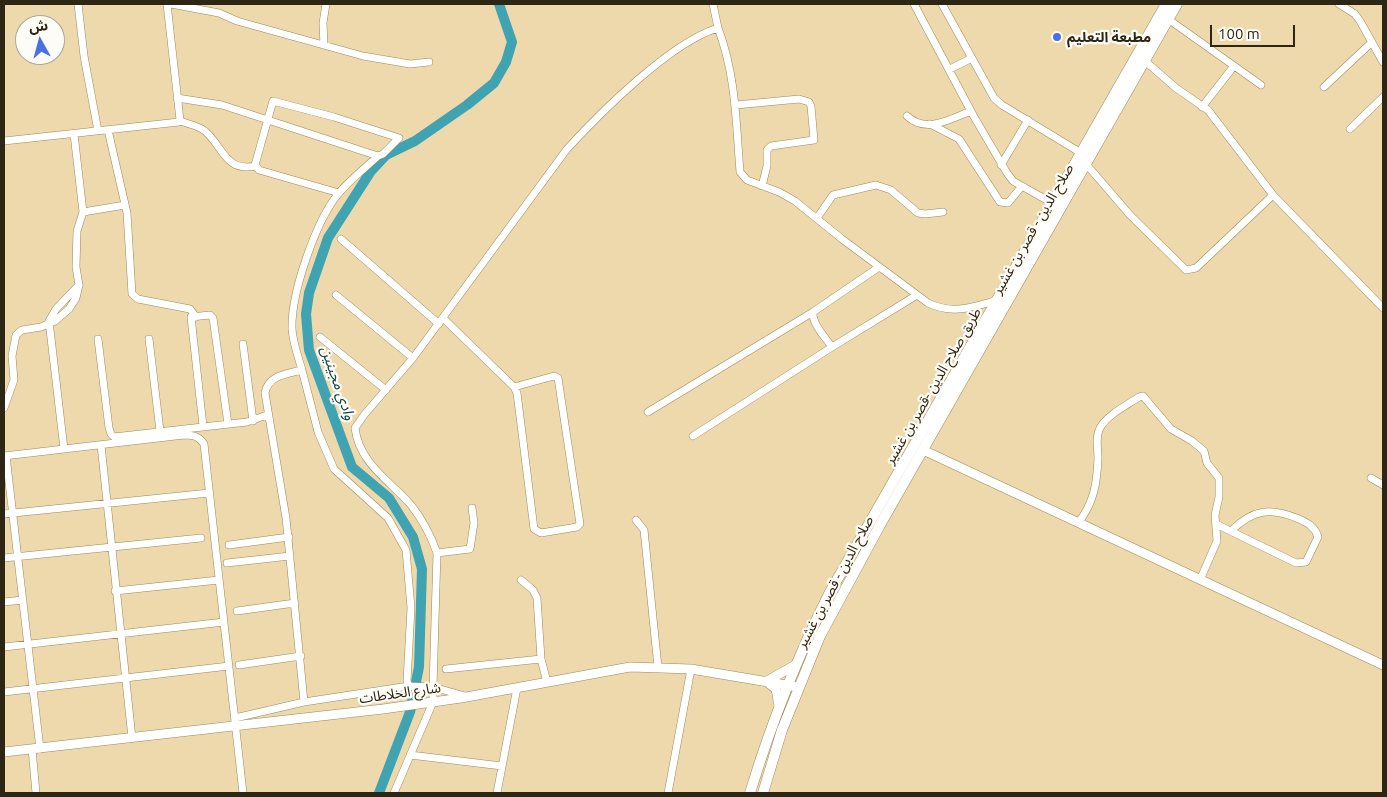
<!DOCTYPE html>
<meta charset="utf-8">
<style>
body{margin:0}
#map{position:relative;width:1387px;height:797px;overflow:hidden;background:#edd9ab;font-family:Ubuntu,"Noto Sans Arabic",sans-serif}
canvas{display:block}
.frame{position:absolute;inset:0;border:5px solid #2e2614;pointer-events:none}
.north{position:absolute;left:15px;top:15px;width:50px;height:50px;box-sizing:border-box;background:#fefcf7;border:1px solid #aba69c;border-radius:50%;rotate:353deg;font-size:14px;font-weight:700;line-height:20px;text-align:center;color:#2e2614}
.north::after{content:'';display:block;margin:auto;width:18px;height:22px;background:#4c6fe3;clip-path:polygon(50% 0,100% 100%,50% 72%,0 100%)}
.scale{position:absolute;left:1210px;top:25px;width:85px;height:22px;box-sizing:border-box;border:2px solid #2e2614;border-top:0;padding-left:6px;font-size:15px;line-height:18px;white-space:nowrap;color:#2e2614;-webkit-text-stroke:4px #fefcf7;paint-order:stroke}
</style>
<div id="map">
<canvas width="1387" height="797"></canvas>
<div class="frame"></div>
<div class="north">ش</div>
<div class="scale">100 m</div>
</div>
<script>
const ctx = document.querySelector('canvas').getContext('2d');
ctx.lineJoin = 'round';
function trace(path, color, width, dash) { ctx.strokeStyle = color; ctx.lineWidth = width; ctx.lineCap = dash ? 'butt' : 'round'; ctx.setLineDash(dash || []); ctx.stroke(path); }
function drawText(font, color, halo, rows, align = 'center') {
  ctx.font = font + ' Ubuntu,"Noto Sans Arabic",sans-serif'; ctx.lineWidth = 4.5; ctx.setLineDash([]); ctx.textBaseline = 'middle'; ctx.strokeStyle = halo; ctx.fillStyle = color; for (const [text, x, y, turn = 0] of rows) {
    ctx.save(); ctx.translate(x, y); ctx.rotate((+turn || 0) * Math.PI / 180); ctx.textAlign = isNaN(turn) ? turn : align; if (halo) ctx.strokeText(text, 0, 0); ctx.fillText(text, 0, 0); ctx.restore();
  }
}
trace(new Path2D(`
 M379,793l31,-81 9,-45 3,-98 -9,-32 -24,-39 -37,-31 -43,-117 -3,-36 3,-21 19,-55 43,-67 15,-16 29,-14 52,-36 27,-22 12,-21 6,-20 -13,-38`), '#40a3b1', 10);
const minor = new Path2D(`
 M78,4l6,52 14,75
 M171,4l48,9 18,8 126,35 47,8 19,-2
 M914,4l59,111 34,58 6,8 39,22
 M942,4l52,94 8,7 79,48
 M1339,4l16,10 5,7 23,41
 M1168,19l93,66
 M718,28c18,47 18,95 22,144l7,8 32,12 16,9 47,38 86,64c25,12 44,4 70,-3
 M324,45l-1,-22 3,-19
 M1145,61l31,27 32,22 65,85 110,113
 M950,69l22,-11
 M1324,87l47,-44
 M177,98l45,7 156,51c-13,12 -28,24 -39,37 -23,27 -48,100 -47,136 1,14 6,27 10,41 -15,4 -34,5 -37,23l21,125 18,184 -69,16
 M736,105l63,-6 10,3 2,4 3,34 -43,6 -4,4v16l-5,20
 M1202,107l32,-41
 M907,116c19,18 43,3 64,-5
 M180,121c8,3 19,5 25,10 19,17 20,41 51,35
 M930,124l29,15 41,63 8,1 14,-17
 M1350,129l33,-32
 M108,130l19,83 5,81 6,5 52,10 6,8
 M4,141l175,-19 1,-2 -13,-116
 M1086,164l44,51 56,55 10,-2 77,-73
 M1001,165l27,-45
 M339,193l-80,-23 -4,-5 18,-64 61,16 65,21 -16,16 -5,2
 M83,212l42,-7
 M817,218l16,-23 43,-10 15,5 27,23 7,1 18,-2
 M341,239l98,85
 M336,295l77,63
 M443,318l71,69 3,6 17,136 7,4 36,-6 3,-3 -22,-146 -4,-2 -40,11
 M320,337l66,53
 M98,339l11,89 2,6 3,3 133,-15 20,-7
 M149,339l11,92
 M243,344l10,77
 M832,347c-7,-10 -20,-23 -19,-35l66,-45
 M302,370l16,62 16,37 54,49 18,32 5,58 -4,73 2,5 24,1v15l-39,91
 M4,408l10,-28 -2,-24 4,-21 6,-5 19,-3 14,-6 14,-12 7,-11 3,-13 -3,-18 1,-36 6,-19 -9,-78
 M648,412l165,-100
 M203,426l-12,-109 19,-2 3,3 15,106
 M693,436l139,-89 85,-52
 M101,445l31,293
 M64,449l-15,-128 7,-12 23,-24
 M4,456l180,-21c9,0 15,1 20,9l39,349
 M6,456l34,293
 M1371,478l12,7
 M4,514l205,-21
 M636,520l8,10 14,137
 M1078,523c16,-20 19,-40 20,-65 0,-9 -3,-21 2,-30 7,-13 27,-23 39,-31l4,-1 28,33 21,12 12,10 3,12 12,15v19l-4,18 2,26 -17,39
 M1216,524l80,39 10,-1 12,-25c-3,-10 -10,-14 -19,-18 -28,-12 -46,-10 -68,12
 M229,545l60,-8
 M437,553l33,-4 4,-26 -2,-15
 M4,558l197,-20
 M227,563l63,-7
 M521,580l12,10 4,8 4,61 6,23
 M115,591l104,-11
 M4,602l19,-2
 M237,611l58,-8
 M4,647l220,-25
 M239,665l62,-9
 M446,669l95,-10
 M4,692l225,-26
 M465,696l-32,-9 4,-134c-6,-17 -15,-34 -26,-48 -21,-24 -52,-42 -56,-77l9,-13 49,-57 154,-209c34,-37 104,-107 151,-121l-5,-24
 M304,702l105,-16
 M32,749l4,44
 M410,755l92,11
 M497,793l20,-105
 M668,793l23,-124`);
const major = new Path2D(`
 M923,450l460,215
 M766,681l10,8 3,17
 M767,681l30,-17
 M4,752l379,-43 78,-11 169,-31 61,2 107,18`);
const highway = new Path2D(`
 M750,793c21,-69 47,-136 80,-201l336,-588
 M763,793l19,-63 38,-94 60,-111 297,-521`);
trace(minor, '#9b895d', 8);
trace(major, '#9b895d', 10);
trace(highway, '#9b895d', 11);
trace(minor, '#fff', 7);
trace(major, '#fff', 9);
trace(highway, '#fff', 10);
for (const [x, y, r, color] of [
 [1057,37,5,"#4c6fe3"]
]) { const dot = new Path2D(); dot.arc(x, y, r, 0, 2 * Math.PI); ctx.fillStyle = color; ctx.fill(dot); trace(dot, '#fefcf7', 2); }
drawText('bold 14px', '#2e2614', '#fefcf7', [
 ["مطبعة التعليم",1067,37]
], 'left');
drawText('14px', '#2e2614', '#fefcf7', [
 ["صلاح الدين - قصر بن غشير",1033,229,-60],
 ["طريق صلاح الدين -قصر بن غشير",933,386,-60],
 ["صلاح الدين - قصر بن غشير",835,582,-62],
 ["شارع الخلاطات",400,693,-8]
]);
drawText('italic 15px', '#0b474f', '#fefcf7', [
 ["وادي مجينين",338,383,71]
]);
</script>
